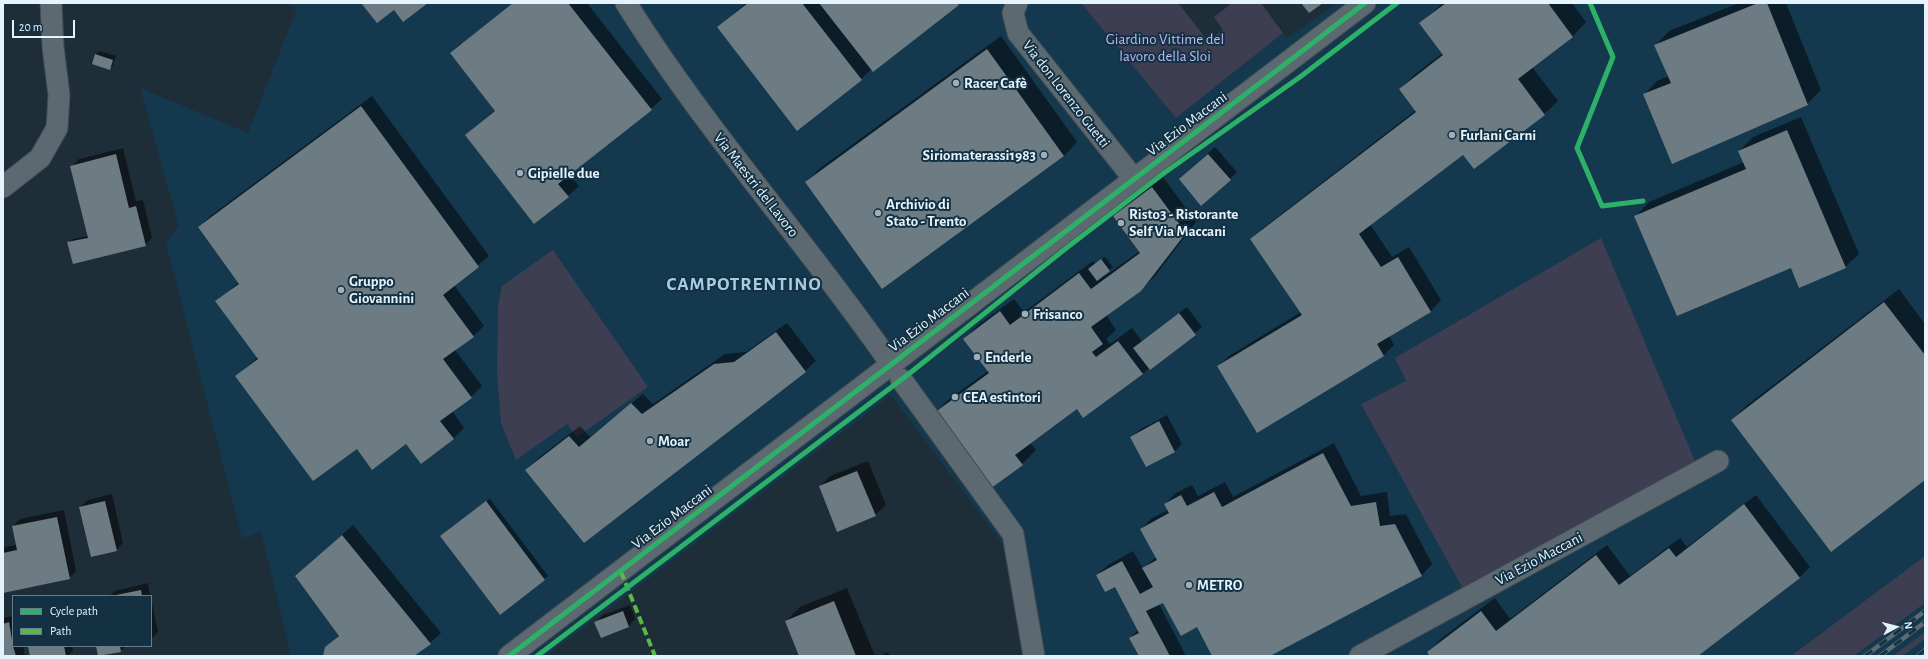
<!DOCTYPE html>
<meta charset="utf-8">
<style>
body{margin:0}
#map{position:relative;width:1928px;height:659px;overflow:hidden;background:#1e2e38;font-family:"Alegreya Sans",sans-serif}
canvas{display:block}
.frame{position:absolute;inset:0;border:4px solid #e5f3fc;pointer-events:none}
.legend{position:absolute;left:12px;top:595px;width:140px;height:52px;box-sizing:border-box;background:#133143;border:1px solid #677f8d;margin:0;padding:5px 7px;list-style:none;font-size:12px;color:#e5f3fc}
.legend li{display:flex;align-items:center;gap:8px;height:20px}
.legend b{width:20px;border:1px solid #677f8d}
.north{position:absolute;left:1876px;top:607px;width:40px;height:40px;-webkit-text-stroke:3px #133143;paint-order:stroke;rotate:83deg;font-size:11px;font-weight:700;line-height:16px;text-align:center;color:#e5f3fc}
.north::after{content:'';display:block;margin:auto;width:14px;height:18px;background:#e5f3fc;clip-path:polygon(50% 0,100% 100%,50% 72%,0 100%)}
.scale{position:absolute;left:12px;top:20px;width:63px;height:18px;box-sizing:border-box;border:2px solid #e5f3fc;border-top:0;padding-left:5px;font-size:12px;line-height:14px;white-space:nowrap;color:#e5f3fc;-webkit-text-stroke:3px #133143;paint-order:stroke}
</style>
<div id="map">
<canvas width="1928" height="659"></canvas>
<div class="frame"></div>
<ul class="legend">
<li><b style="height:5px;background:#2db169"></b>Cycle path</li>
<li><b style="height:5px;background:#58b947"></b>Path</li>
</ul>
<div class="north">N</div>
<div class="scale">20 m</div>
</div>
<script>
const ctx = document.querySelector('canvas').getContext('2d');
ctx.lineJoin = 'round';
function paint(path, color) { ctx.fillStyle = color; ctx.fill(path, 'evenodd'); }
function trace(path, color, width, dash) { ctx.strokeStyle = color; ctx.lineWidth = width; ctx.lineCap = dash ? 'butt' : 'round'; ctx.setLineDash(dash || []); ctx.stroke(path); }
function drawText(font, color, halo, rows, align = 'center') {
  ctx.font = font + ' "Alegreya Sans",sans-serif'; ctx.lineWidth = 4; ctx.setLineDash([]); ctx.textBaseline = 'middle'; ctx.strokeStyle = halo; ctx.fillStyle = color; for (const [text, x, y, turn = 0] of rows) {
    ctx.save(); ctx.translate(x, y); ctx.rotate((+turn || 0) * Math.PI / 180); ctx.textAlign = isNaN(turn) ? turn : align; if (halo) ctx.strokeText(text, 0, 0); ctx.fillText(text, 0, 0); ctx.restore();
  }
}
paint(new Path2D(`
 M287,3h794l95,115 107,-85 4,5 50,-35h588v553l-134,100h-767l-22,-113 -111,-148 -345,261h-255l-30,-124 -19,6 -76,-295 13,-17 -39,-138 108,45 49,-125z
 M1925,603v53h-71z`), '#14384d');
paint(new Path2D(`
 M1081,3h97l30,38 15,-11 -9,-13 18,-14h29l22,30 -107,85z
 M1601,238l96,228 -234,123 -102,-185 45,-23 -11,-23z
 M553,250l95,137 -71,50 -10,-13 -51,36 -15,-37 -4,-50 1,-67 4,-20z
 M1925,556v47l-71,53h-63z
 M1925,632v7l-23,17h-9z`), '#3d3e52');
paint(new Path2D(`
 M515,3h72l75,96 -11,10 -82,65 10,12 -11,10 -102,-61 29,-25 -44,-57 10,-10v3z
 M746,3h213l-86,68 -1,-2 -11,10 -143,-52z
 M1443,3h129l14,19 -13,14 -41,31 26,34 -14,13 -81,39 -93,71 22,33 17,-10 32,53 -10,11 -42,25 5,9 -10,10 -127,77 -39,-66 11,-10 72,-44 -50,-73 11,-10 154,-119 -16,-21 14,-14 29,-22 -22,-30z
 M1739,3h47l35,87 -14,14 -163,-9 13,-14 12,-5 -13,-31 13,-14z
 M1001,36l76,106 -13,14 -182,132 -76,-106 13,-13z
 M99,51l17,5 -3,9 -3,4 -17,-6 3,-9z
 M372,96l117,160 -35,29 30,41 -11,10 -18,14 27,36 -11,11 -19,14 12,17 -11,11 -96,8 -120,-71 21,-19 -41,-55 22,-20 -40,-55 10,-10z
 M1801,117l58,137 -14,13h-54l-155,-51 13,-14 95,-40 -5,-11 14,-14z
 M1215,147l22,25 -7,7 -43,-7z
 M123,148l13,53 7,-1 9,38 -7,7 -77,-2 4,-4 16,-3 -16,-70 7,-7z
 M1163,177l33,45 -41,54 -15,14 -34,25 10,15 -10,9 4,5 22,-16 10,13 45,-34 15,20 -60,47 -65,34 -47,35 6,7 -14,14 -32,24 -55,-75 13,-13 40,-29 -23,-32 13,-14 36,-26 10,13 69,-51 3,3 9,-7 8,10 -9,8 1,1 35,-25 -26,-35 11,-10z
 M1899,289l26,35v155l-193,-59 14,-14z
 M787,323l29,38 -11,10 -220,170 -59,-71 11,-11 43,-33 10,11 53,-43 10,10 72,-50 21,-2z
 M1167,415l15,29 -7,7 -28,15 -15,-29 7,-7z
 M1334,443l27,53 26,-4 3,24 16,-2 26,50 -10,11 -154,81h-55l-16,-30 -33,-25 -5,3 27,52h-46l-10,-18 8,-8 -23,-44 -18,-11 11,-10 25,-14 10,18 13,-12 -15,-28 11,-11 16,-8 -3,-6 11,-11 16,-8 6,11 27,-14 8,15z
 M868,461l18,44 -11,10 -55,-29 10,-10z
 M112,494l11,49 -7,7 -36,-43 8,-7z
 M1756,495l54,72 -10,10 -104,79h-265l-3,-4 14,-14 53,-40 15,21 97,-74 23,31 50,-38 7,9z
 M490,499l58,77 -48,37 -56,-80z
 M64,510l12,61 -7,7 -66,14v-45l14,-2 -4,-19 7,-7z
 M353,525l88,108 -11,10 -18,13h-88l1,-8 14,-13 -32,-69z
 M148,583l2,13h-41l6,-5z
 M847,588l28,68h-75l-14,-35 14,-14z
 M151,599l7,33 -7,7z
 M630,605l5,14 -7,8 -32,-5 7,-7z
 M13,616v30h10l2,10h-22v-38z
 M29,646h43l1,5 -6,5h-36z
 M97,646h29l-6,5z
 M888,652l2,4h-10z`), '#0007');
paint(new Path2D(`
 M361,3h67l-25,19 -9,-12 -17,13z
 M513,3h55l84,107 -94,74 11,13 -35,27 -69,-89 30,-24 -45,-58z
 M748,3h54l60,77 -65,51 -80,-104z
 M819,3h139l1,2 -86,67z
 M1301,3h22l-14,10z
 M1446,3h102l25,34 -55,42 27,36 -71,54 -11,-14 -104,79 22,33 17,-10 33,55 -54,32 7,12 -127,77 -40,-67 85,-51 -52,-76 166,-127 -17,-23 44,-34 -24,-32z
 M1758,3h9l41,102 -136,59 -29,-70 28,-11 -17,-38z
 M987,49l77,107 -182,133 -77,-107z
 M95,54l18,6 -3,10 -18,-6z
 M361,106l118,161 -36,28 31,42 -31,22 29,39 -32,23 14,18 -33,25 -15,-20 -34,26 -15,-21 -44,32 -78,-105 23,-17 -43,-58 24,-17 -41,-57z
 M1787,130l59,138 -47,20 -8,-20 -114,48 -43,-100 112,-47 -8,-18z
 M116,154l13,54 7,-2 10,40 -73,18 -6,-22 21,-4 -18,-72z
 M1208,154l23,26 -30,26 -22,-27z
 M1152,187l34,46 -45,58 -50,36 12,17 -11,8 4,5 22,-16 25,33 -60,44 -6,-9 -62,46 8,10 -33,24 -56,-76 55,-40 -26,-34 37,-28 10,14 69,-52 12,16 49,-36 -27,-37z
 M1101,259l9,12 -13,10 -9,-12z
 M1884,302l41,53v125l-94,72 -100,-132z
 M1179,313l17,22 -46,35 -17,-22z
 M776,332l30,40 -222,171 -59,-73 44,-34 10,11 52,-44 11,11 72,-50 20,-2z
 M1159,421l16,31 -29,15 -16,-30z
 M1323,453l28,53 25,-4 4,24 15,-2 27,52 -152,80h-58l-15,-29 -16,9 -18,-33 -17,8 24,45h-31l-10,-18 10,-5 -24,-46 -10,5 -9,-17 26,-14 18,33 13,-7 -11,-19 15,-8 -17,-31 29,-16 -5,-9 17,-9 6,11 27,-14 8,15z
 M857,471l19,45 -39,16 -18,-46z
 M105,501l12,50 -26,6 -12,-50z
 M486,501l59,79 -45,35 -60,-79z
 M1744,504l56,74 -102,78h-268l-3,-4 54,-41 15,20 100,-76 23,30 50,-37 7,9z
 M57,517l13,62 -67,14v-40l14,-3 -5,-24z
 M342,535l89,109 -17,12h-91l2,-9 14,-11 -44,-60z
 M141,590l1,6h-26v-1z
 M834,601l22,55h-57l-14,-35z
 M623,611l6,16 -28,11 -7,-16z
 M9,622l4,24 3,10h-13v-32z
 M28,646h36l2,10h-36z
 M96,646h24l1,6 -23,4z`), '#6c7c82');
const minor = new Path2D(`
 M626,3c79,127 180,238 265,361
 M1017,3l-4,10 5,20 116,146
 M3,187l37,-29 17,-30 2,-33 -6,-48 -2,-44
 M901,379l112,155 21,122
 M509,656l856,-653
 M1360,656l358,-195`);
trace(minor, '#3f4b53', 23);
trace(minor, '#5d6971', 21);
const rail = new Path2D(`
 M1865,656l60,-45
 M1880,656l45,-34
 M1918,656l7,-6`);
trace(rail, '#5f6a72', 4.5);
trace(rail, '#133143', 3, [9]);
trace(new Path2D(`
 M621,572l34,84`), '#58b947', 4, [8, 4]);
trace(new Path2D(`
 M1590,3l23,54 -36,91 25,58 41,-5
 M509,656l856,-653
 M537,656l373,-283 155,-124 99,-76 136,-96 97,-74`), '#2db169', 5);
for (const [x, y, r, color] of [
 [956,83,4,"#9faeb7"],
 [1452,135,4,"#9faeb7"],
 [1044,155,4,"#9faeb7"],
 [520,173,4,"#9faeb7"],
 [878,213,4,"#9faeb7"],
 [1121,223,4,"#9faeb7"],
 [341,290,4,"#9faeb7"],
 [1025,314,4,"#9faeb7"],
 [977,357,4,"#9faeb7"],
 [955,397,4,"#9faeb7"],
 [650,441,4,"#9faeb7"],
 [1189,585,4,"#9faeb7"]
]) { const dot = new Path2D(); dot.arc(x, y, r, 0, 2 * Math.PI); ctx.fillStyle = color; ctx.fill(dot); trace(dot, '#133143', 1.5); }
drawText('15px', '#beb9f4', '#133143', [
 ["Giardino Vittime del",1165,39],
 ["lavoro della Sloi",1165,56]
]);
drawText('bold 15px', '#e5f3fc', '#133143', [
 ["Racer Cafè",964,83],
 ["Furlani Carni",1460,135],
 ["Siriomaterassi1983",1036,155,"right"],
 ["Gipielle due",528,173],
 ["Archivio di",886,204],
 ["Stato - Trento",886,221],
 ["Risto3 - Ristorante",1129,214],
 ["Self Via Maccani",1129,231],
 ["Gruppo",349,281],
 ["Giovannini",349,298],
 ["Frisanco",1033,314],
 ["Enderle",985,357],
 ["CEA estintori",963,397],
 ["Moar",658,441],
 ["METRO",1197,585]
], 'left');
drawText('15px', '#e5f3fc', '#133143', [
 ["Via don Lorenzo Guetti",1066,94,52],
 ["Via Ezio Maccani",1187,124,-37],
 ["Via Maestri del Lavoro",756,185,52],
 ["Via Ezio Maccani",929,320,-37],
 ["Via Ezio Maccani",672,517,-37],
 ["Via Ezio Maccani",1539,559,-28]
]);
ctx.letterSpacing = '1px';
drawText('bold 19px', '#aacce3', '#133143', [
 ["CAMPOTRENTINO",744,284]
]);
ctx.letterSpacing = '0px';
</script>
